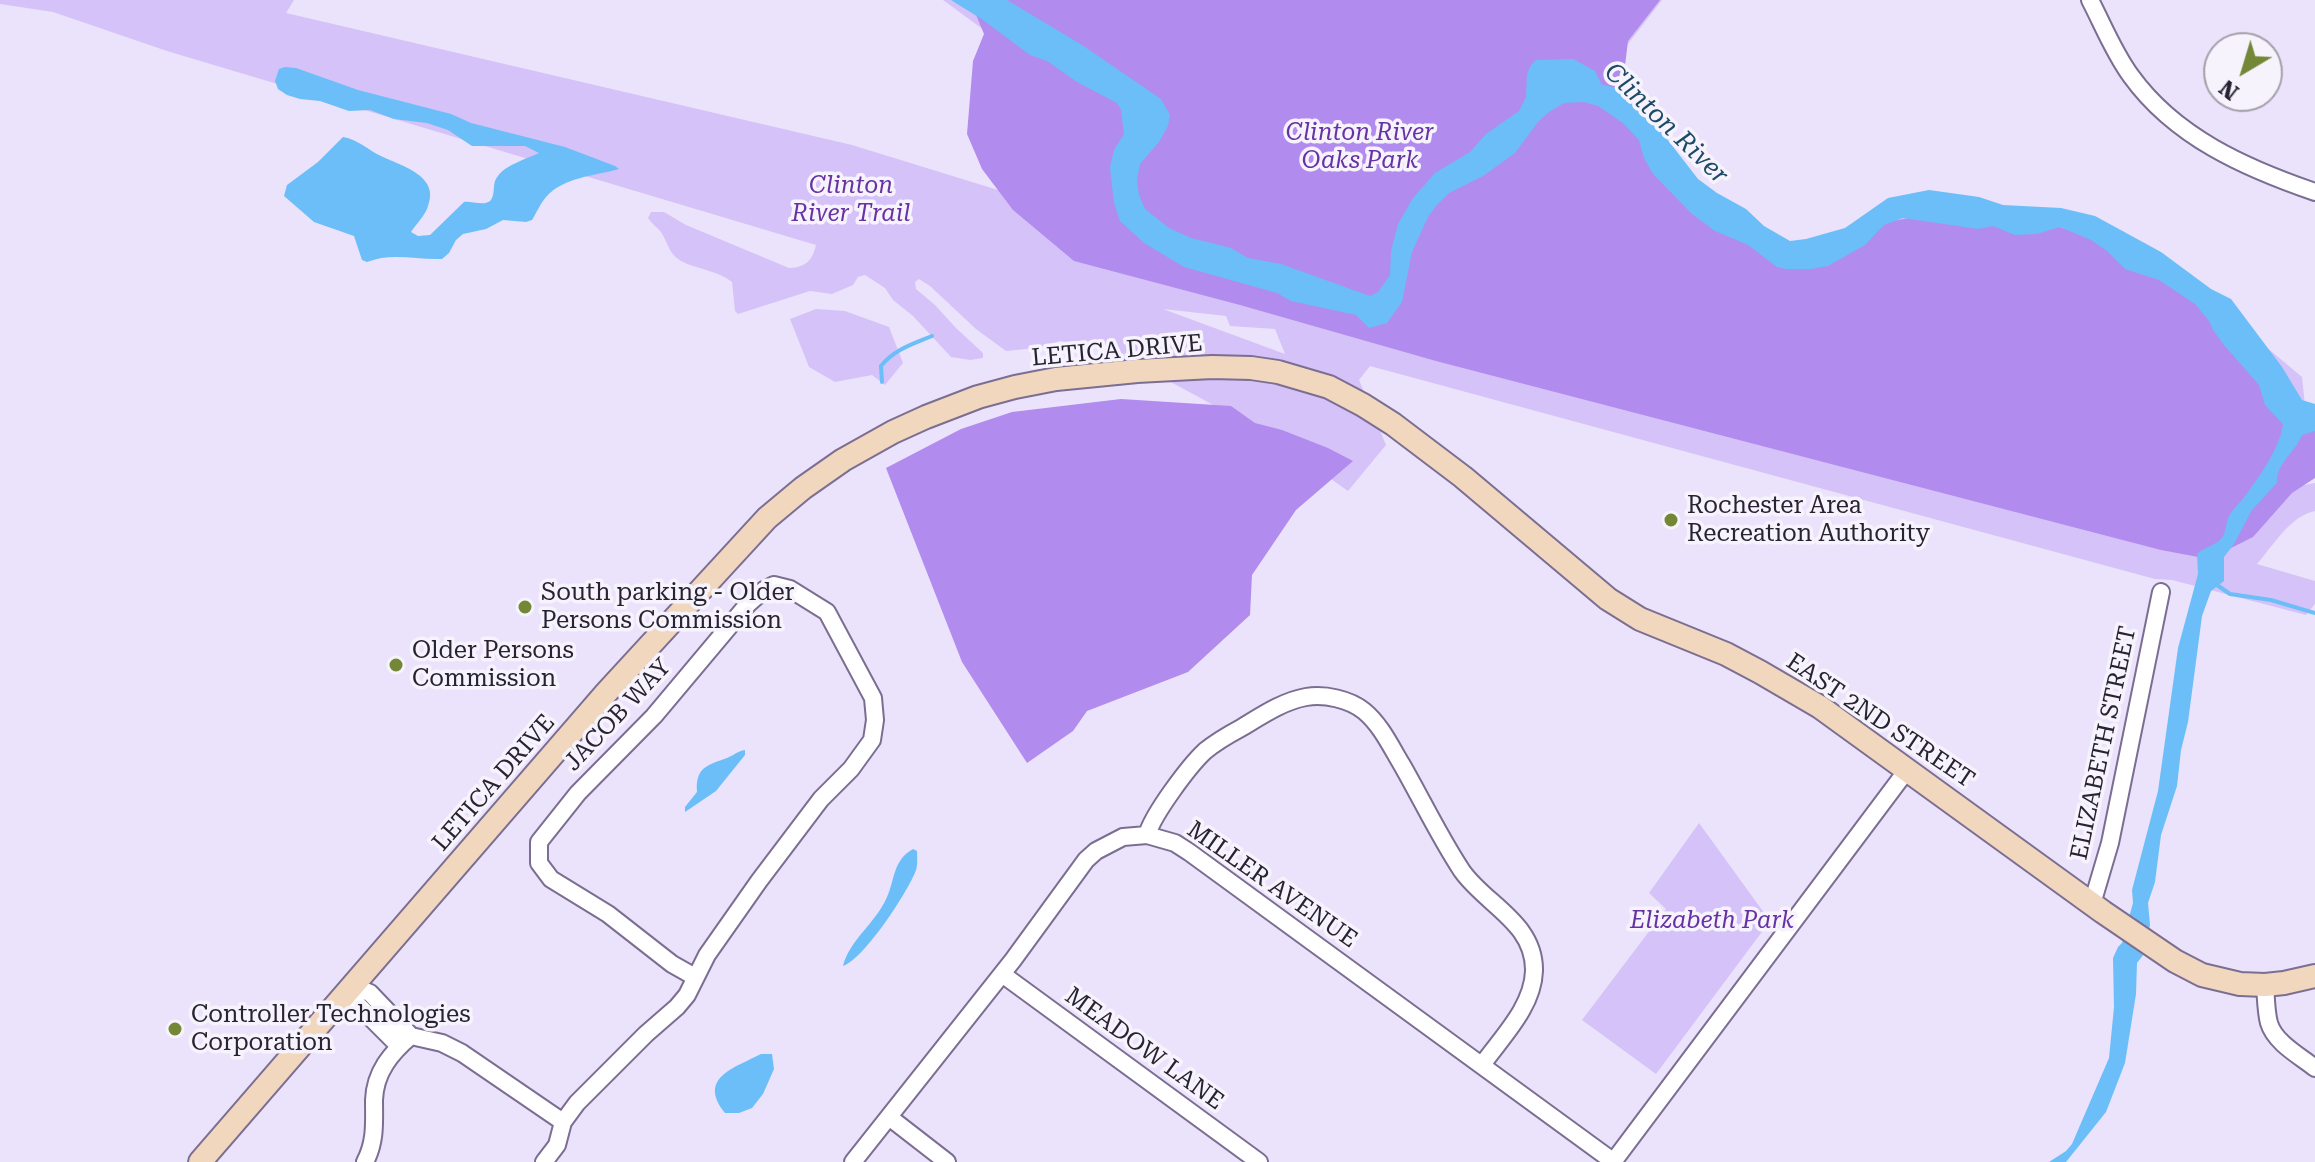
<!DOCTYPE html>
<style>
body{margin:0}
#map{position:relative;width:2315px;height:1162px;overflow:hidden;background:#ebe3fb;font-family:"Roboto Serif",serif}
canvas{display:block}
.north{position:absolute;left:2203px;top:32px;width:80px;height:80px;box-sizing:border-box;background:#f6f3fc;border:2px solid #a4a0ab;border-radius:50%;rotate:218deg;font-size:22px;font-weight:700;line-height:32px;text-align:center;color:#282332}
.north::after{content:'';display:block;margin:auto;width:28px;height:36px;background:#748737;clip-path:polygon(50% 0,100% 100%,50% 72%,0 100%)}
</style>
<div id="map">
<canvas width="2315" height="1162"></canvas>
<div class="north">N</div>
</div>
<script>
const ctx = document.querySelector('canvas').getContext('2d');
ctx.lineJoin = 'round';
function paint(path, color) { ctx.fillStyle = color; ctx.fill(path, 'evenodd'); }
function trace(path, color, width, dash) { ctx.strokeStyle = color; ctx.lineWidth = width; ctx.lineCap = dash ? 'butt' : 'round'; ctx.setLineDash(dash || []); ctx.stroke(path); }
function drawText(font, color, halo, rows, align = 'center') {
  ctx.font = font + ' "Roboto Serif",serif'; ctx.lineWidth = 7; ctx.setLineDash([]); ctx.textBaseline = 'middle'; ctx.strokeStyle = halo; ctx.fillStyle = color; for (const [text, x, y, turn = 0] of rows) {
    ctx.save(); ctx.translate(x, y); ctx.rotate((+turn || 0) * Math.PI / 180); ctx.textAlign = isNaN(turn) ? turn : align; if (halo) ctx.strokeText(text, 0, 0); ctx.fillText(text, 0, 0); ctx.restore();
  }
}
paint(new Path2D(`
 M0,0h294l-8,13 566,132 159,49 -23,-161 -45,-33h719l-244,314 500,139 -29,-246 364,129 49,41 3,28 -11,82 21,-4v28c-25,5 -42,35 -58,53l58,17v23l-9,11 -134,-35 -17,-1 -785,-213 -11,14 27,65 -38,46c-82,-59 -170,-109 -263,-150l-8,3 -17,-3 -24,7 -30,3 -30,-22 -46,-43 -11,-7 -4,3 1,7 19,16 21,23 27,25v5l-13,2 -19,-3 -38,-41 -20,-16 -8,-12 -20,-13 -7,2 -5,8 -21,9 -22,-3 -72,23 -3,-3 -3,-29c-13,-10 -28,-12 -42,-17 -21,-8 -19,-16 -29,-33 -4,-5 -9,-8 -13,-14l3,-6h13l22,13 103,43c17,-1 23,-7 27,-23l-649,-194 -114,-39 -53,-8zM1163,309l63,7 4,10 45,3 10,25z
 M816,309l29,2 44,16 14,36 -18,22 -13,-10 -37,7 -26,-15 -19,-48z
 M1699,823l71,98 -114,153 -74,-54 84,-111 -17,-16z`), '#d5c2f8');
paint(new Path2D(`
 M976,0h684l-32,41 -5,41 3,24 98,103 73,36 66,-19 64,-11 125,9 60,22 58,27 104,113 41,24v68l-23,15 -39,44 -44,22 -48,-9 -725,-189 -196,-56 -166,-44 -61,-51 -31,-41 -15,-35 6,-73 11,-27 -10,-24z
 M1121,399l110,7 24,17 27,7 46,18 25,13 -57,49 -44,65 -2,40 -62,57 -101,39 -14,20 -46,32 -65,-101 -76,-194 75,-39 51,-17z`), '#b28bee');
paint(new Path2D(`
 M951,0h56l75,45 79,54 9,16 -2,11 -9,16 -19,22 -3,16 2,15 6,14 24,19 22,10 40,10 17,10 33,6 89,32 8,-4 12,-17 1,-24 7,-27 15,-26 22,-25 35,-21 16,-18 33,-23 7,-14 1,-23 4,-9 5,-5 37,-1 22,12 7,14c17,2 35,9 42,24l54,70 19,14 29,16 18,17 26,15 16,-2 39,-11 43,-30 41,-8 50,7 24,8 58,3 34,8 66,36 50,37 20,10 51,68 20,33 13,4v27l-13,4c-7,18 -26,28 -25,48l-25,27 -18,34 -10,13v24l-13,10 -9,25 -14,106 -7,28 -4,36 -16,49 -6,47 -7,21 2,22 -6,29 -7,9 -1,31 -11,69 -19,49 -40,50h-17l17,-11 6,-7 37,-86 5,-51 -1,-49 5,-11 4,-4 11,-40 -1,-13 26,-99 20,-143 20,-74 -1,-20c7,-7 21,-9 26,-18 3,-5 3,-13 5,-18 5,-10 14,-17 20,-26 12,-16 33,-47 35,-68l-18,-19 -6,-20 -35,-40 -11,-15 -4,-9 -14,-17 -36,-24 -34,-11 -18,-18 -16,-11 -31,-13 -23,7 -22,1 -22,-9 -15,3 -75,-11 -19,7 -19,20 -37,21 -17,3h-25l-9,-2 -29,-22 -33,-14 -23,-17 -39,-40 -9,-16 -5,-18 -16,-17 -25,-17 -14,-4 -20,1 -15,9 -11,10 -23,31 -32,23 -34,17 -13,13 -8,11 -16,35 -10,50 -15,21 -18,5 -13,-13 -65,-14 -14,-8 -93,-26 -40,-24 -24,-22 -6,-18 -4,-35 4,-18 10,-16 -3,-24 -4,-7 -40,-21 -30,-21 -17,-6 -47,-35z
 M285,67l11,1 62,22 93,24 20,9 94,24 50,19 4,3c-25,7 -55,8 -73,28 -6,7 -9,15 -14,23l-6,2 -23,-2 -17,9 -23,5 -7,6 -7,13 -7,6c-26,1 -51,-7 -75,3l-5,-2 -8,-24 -40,-14 -30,-26 3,-11 31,-23 25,-25c15,2 26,14 40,20 19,9 57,19 45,49 -3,10 -12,18 -17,26l7,4 12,-1 34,-33c7,-1 20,4 26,-1 5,-5 3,-14 5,-20 7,-16 30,-21 44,-28l-14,-7h-53l-24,-16 -21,-7 -33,-4 -24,-9 -21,1 -29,-10 -20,-2 -13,-4 -9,-6 -3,-8 4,-12z
 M745,750v5l-29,36 -31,21v-5l12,-15c-2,-25 11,-27 30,-34 7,-3 11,-7 18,-8z
 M913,849l4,2c0,6 1,13 -1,19 -8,22 -52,89 -73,96 7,-27 33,-43 44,-69 8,-18 6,-37 26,-48z
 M761,1054h11l2,15 -11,25 -11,14 -13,5h-14c-28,-35 9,-45 36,-59z`), '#6bbef7');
trace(new Path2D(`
 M882,382l-1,-16c14,-17 32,-22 51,-30
 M2217,585l13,9 41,6 44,13`), '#6bbef7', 4);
const street = new Path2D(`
 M2090,0c13,25 24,53 41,76 44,61 114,92 184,116
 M1147,835c6,-21 42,-69 58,-84 11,-9 23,-16 36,-23 20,-12 42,-27 65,-31 19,-3 43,2 58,14 17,14 27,36 38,54 20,35 38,73 60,106 24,34 73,52 72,100 -1,36 -33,67 -52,94
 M2092,904l18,-61 51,-251
 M1002,974l257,188
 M2265,985c1,12 1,27 4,38 6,20 31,33 46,45
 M353,986l3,17 43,43
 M353,986l17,7 41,43
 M889,1117l58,45
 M365,1162c11,-21 9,-40 9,-62 1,-28 17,-47 37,-64l31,7 20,10 101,69
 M544,1162l13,-17 6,-23 14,-19 69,-69 31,-27 10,-12 20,-40 52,-74 62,-82 30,-30 21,-29 3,-20 -2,-22 -46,-86 -37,-23 -16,-4 -10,5 -16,14 -94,112 -76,77 -39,49v21l12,16 57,35 64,50 23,13
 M853,1162l160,-202 73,-100 10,-9 27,-14 24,-2 28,8 14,9 425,310
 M1613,1162l294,-392`);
const secondary = new Path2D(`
 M200,1162l406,-469 161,-175 36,-30 40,-28 50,-28 33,-15 52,-20 37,-10 41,-8 81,-8 75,-4 39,1 27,4 51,15 34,18 30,19 70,53 145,122 32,20 86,35 34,18 60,35 283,205 72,49 27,14 38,9 25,1 19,-2 31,-7`);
trace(street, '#7b6e92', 20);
trace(secondary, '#7b6e92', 26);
trace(street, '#fff', 16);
trace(secondary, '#f0d7be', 22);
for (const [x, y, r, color] of [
 [1671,520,8,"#748737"],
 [525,607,8,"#748737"],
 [396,665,8,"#748737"],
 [175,1029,8,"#748737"]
]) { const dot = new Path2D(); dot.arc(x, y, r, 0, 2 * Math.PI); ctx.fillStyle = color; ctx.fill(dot); trace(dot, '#f6f3fc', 3); }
drawText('italic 24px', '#6732a4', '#f6f3fc', [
 ["Clinton River",1360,133],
 ["Oaks Park",1360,161],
 ["Clinton",851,186],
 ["River Trail",851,214],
 ["Elizabeth Park",1712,921]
]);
drawText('24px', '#282332', '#f6f3fc', [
 ["LETICA DRIVE",1117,351,-5],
 ["JACOB WAY",618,715,-47],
 ["EAST 2ND STREET",1880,721,34],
 ["ELIZABETH STREET",2104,743,-78],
 ["LETICA DRIVE",494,783,-49],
 ["MILLER AVENUE",1272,885,35],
 ["MEADOW LANE",1144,1049,36]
]);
drawText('24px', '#282332', '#f6f3fc', [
 ["Rochester Area",1687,506],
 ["Recreation Authority",1687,534],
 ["South parking - Older",541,593],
 ["Persons Commission",541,621],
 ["Older Persons",412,651],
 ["Commission",412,679],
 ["Controller Technologies",191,1015],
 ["Corporation",191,1043]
], 'left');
drawText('italic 26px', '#1e4a68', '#f6f3fc', [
 ["Clinton River",1666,124,44]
]);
</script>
